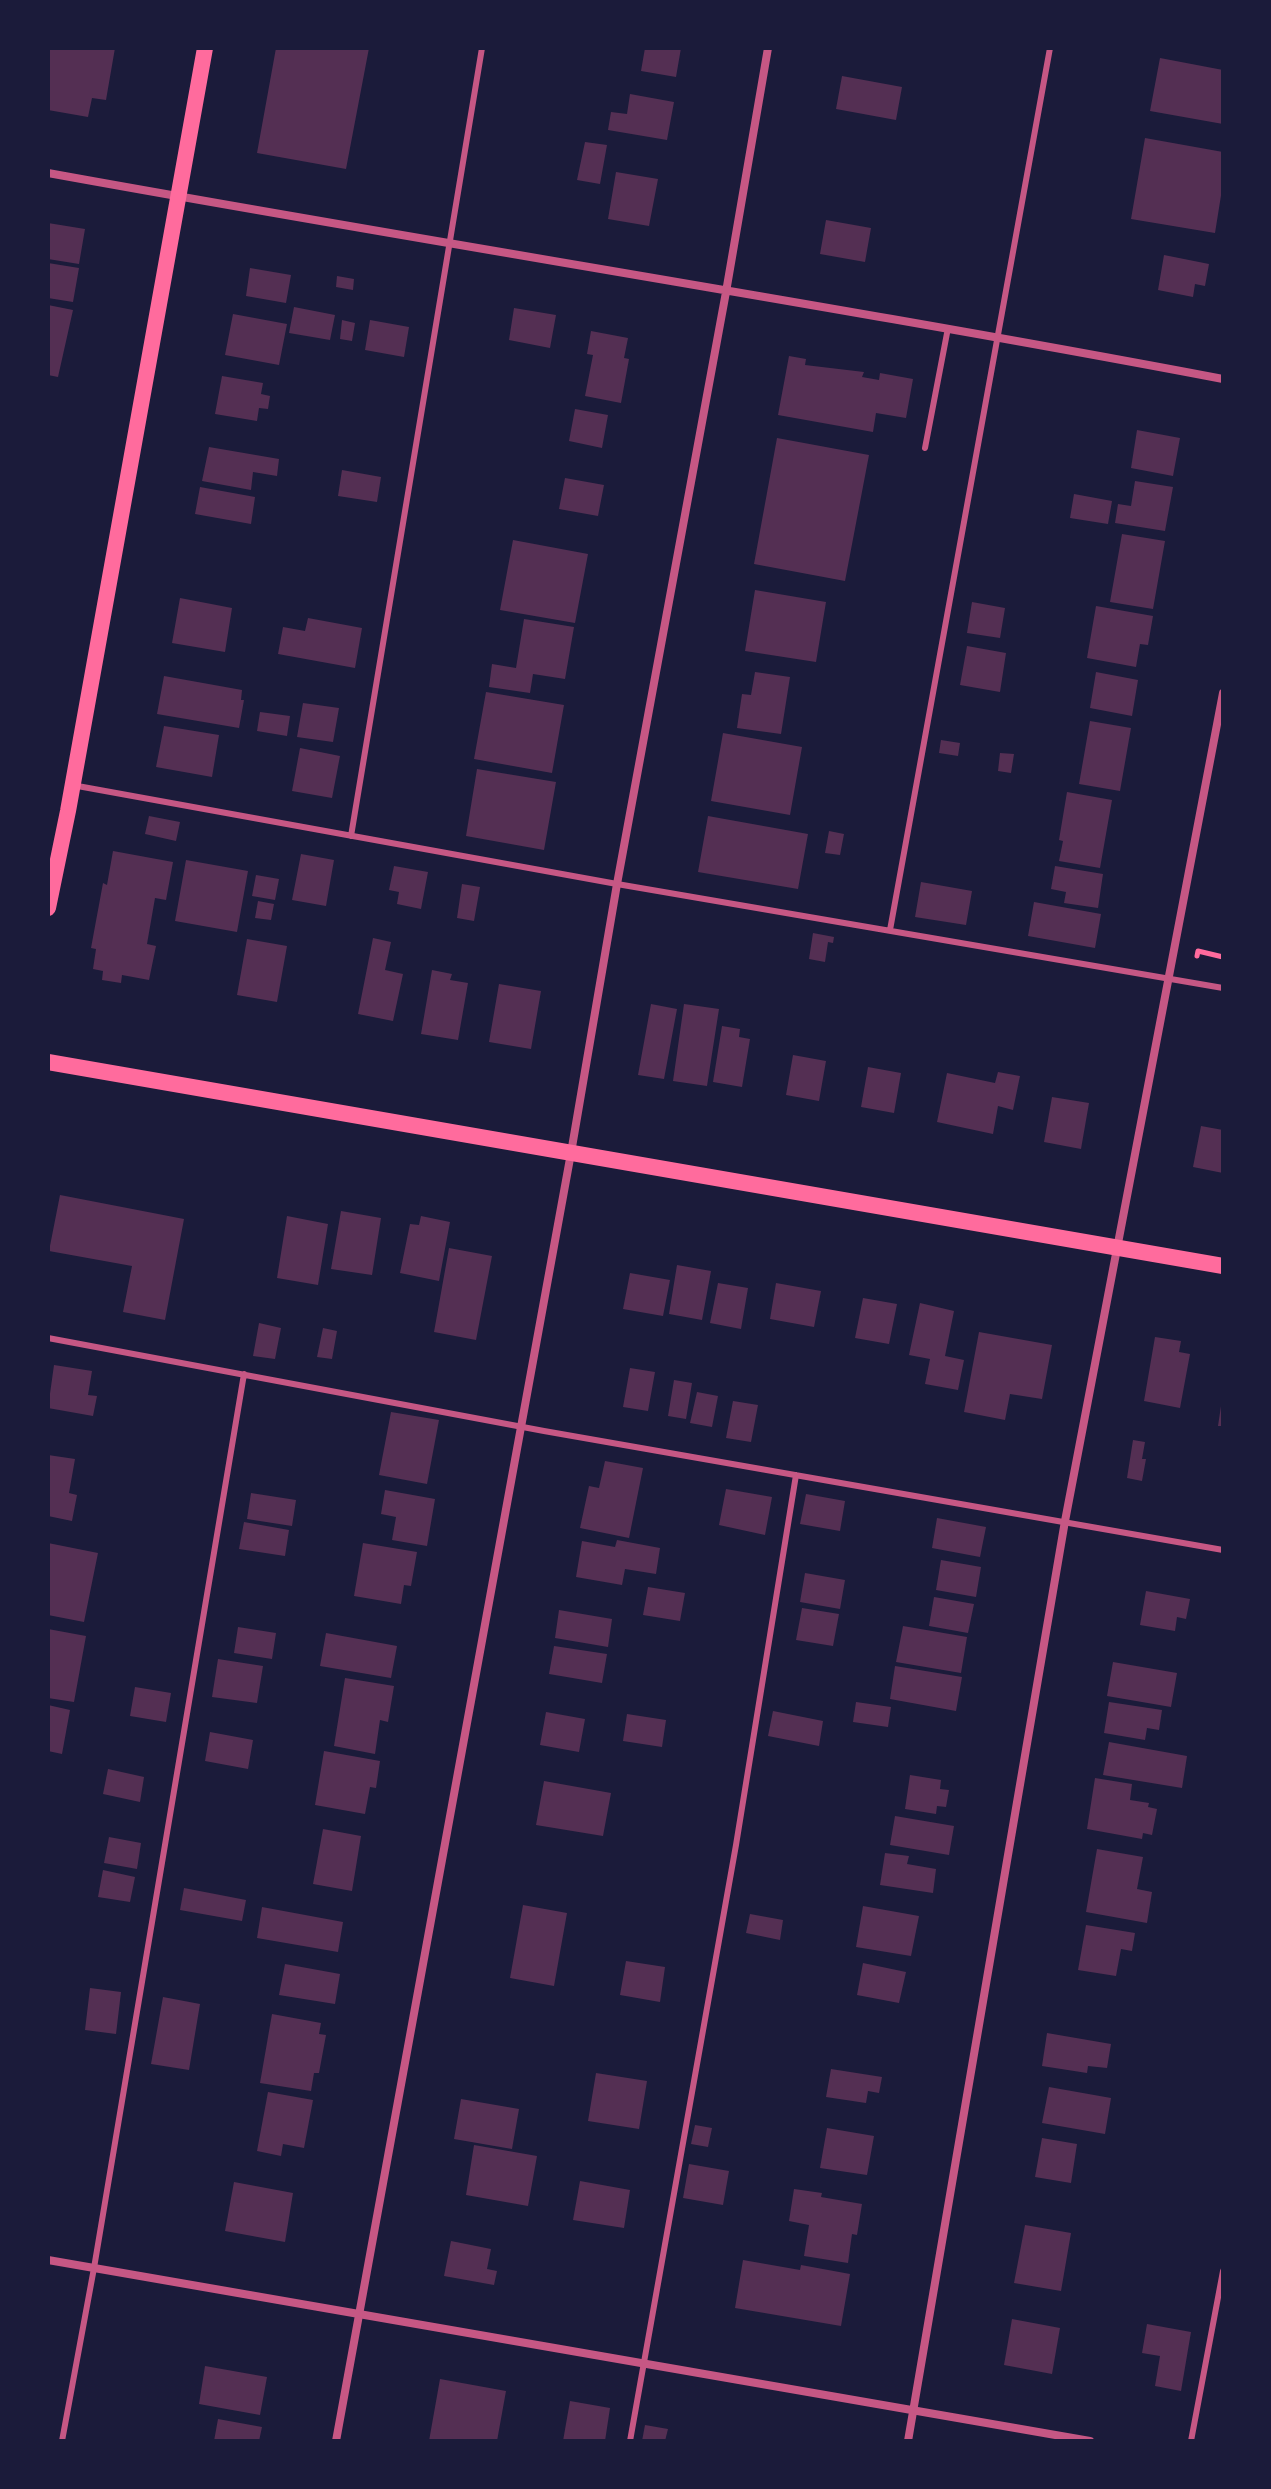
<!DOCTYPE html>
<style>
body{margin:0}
#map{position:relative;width:1271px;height:2489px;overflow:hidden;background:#1b1b3a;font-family:Rubik,sans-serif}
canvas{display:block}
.frame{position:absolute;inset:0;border:50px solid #1b1b3a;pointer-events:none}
</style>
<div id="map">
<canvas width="1271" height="2489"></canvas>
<div class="frame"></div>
</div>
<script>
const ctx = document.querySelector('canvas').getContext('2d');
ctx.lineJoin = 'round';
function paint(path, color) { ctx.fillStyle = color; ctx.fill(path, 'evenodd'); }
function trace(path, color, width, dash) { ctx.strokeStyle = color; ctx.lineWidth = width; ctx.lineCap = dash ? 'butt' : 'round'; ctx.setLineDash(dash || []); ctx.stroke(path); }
paint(new Path2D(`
 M48,48h67l-9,52 -14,-2 -4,19 -40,-7z
 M276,48h93l-23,121 -89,-16z
 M645,48h36l-5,29 -35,-6z
 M1160,58l63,12v54l-73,-13z
 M842,76l60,11 -6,33 -60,-11z
 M630,94l44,8 -7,38 -59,-10 3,-18 16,2z
 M1145,138l78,14v31l-8,50 -84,-14z
 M585,142l22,3 -7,39 -23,-4z
 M616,172l42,7 -9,47 -41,-7z
 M826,220l45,8 -6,34 -45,-8z
 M48,223l37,6 -6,35 -31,-5z
 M1164,255l45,9 -4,22 -10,-2 -2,13 -35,-7z
 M48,263l31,5 -6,34 -25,-4z
 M250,268l41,7 -5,28 -40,-7z
 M337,276l17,3 -1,11 -17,-3z
 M48,305l25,5 -15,67 -10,-2z
 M294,307l41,8 -5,25 -41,-7z
 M514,308l42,7 -6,33 -41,-8z
 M233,314l54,10 -8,41 -54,-10z
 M342,320l13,3 -3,18 -12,-2z
 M370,320l39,7 -5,30 -39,-7z
 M591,331l37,7 -4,20 5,1 -8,44 -36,-7 8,-41 -6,-1z
 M789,356l17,3 -1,6 59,7 -2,5 17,3 1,-7 33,6 -7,39 -30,-5 -3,19 -95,-17z
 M222,376l41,7 -2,11 9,2 -2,13 -9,-1 -2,13 -42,-7z
 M575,409l33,6 -6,33 -33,-7z
 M1137,430l43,8 -7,38 -42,-8z
 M777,438l92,17 -24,126 -91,-17z
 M209,447l70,12 -2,17 -24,-4 -2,18 -49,-9z
 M342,470l39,7 -4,25 -39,-6z
 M565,478l39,7 -6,31 -39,-7z
 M1135,481l38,6 -8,44 -50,-8 3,-19 13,2z
 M200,487l55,10 -4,27 -56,-10z
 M1074,494l38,7 -4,23 -38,-6z
 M1122,534l43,7 -12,68 -43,-7z
 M513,540l75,14 -13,69 -75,-13z
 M755,590l71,12 -10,60 -71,-11z
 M180,598l52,10 -7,44 -53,-9z
 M972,602l33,6 -5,30 -33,-5z
 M1096,606l57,10 -5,29 -8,-1 -4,23 -49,-9z
 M308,618l54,10 -7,40 -77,-14 5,-27 22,4z
 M524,619l50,8 -9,52 -32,-5 -3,19 -41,-6 3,-23 24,4z
 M967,646l39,7 -6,39 -40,-7z
 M755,672l35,5 -9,57 -44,-6 5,-34 9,1z
 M1096,672l42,8 -6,36 -42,-8z
 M164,676l78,14 -1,10h3l-5,28 -82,-14z
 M486,692l78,13 -12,68 -78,-14z
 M303,703l36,5 -6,34 -36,-5z
 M260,712l30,4 -3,20 -30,-5z
 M1090,721l41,7 -11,63 -41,-7z
 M164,726l55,9 -7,42 -56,-10z
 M723,733l79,14 -12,68 -79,-14z
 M941,740l19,3 -2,13 -19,-3z
 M300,748l40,8 -8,42 -40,-7z
 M1000,753l14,1 -3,19 -13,-2z
 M477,769l79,13 -12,68 -78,-14z
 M1067,792l45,8 -12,68 -41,-7 4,-20 -4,-1z
 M149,816l31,6 -4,19 -31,-7z
 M708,816l100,18 -10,55 -100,-17z
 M829,831l15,3 -4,21 -15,-2z
 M113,851l60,11 -7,38 -11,-2 -8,46 9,2 -7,34 -27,-5 -1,8 -19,-3 1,-9 -10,-2 3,-20 -5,-1 12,-65 4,2z
 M301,854l33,6 -8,46 -34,-6z
 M186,860l62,11 -11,61 -62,-11z
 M394,866l34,6 -7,37 -24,-5 2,-12 -10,-2z
 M1055,866l48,8 -5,34 -34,-5 2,-11 -15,-3z
 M256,875l23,4 -4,21 -23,-4z
 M921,882l51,9 -6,34 -51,-8z
 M462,884l18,3 -6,34 -17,-3z
 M258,901l16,3 -3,16 -16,-2z
 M1034,902l67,12 -6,34 -67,-12z
 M813,933l21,4 -1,6 -5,-1 -3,20 -16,-3z
 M373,938l18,4 -6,28 18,4 -10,47 -35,-7z
 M247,939l40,7 -10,56 -40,-7z
 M432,970l20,4 -2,6 18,3 -10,57 -37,-6z
 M499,984l42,7 -10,58 -42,-7z
 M651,1004l26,5 -13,70 -26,-4z
 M684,1004l35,5 -12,77 -34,-5z
 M722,1026l18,3 -1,8 11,2 -8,48 -29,-5z
 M793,1055l33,6 -7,40 -33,-6z
 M868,1067l33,6 -7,40 -33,-6z
 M998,1072l22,4 -7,34 -15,-4 -5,28 -56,-12 10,-49 48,10z
 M1052,1097l37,6 -8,46 -37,-7z
 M1201,1126l22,4v43l-30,-6z
 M60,1195l124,24 -19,101 -42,-8 9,-46 -83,-15z
 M341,1211l40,7 -9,57 -41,-6z
 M287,1216l41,8 -10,61 -41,-7z
 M421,1216l29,6 -11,59 -39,-8 10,-49 9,1z
 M449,1248l43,8 -16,84 -42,-8z
 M677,1265l34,6 -9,49 -33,-6z
 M630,1273l40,7 -7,36 -40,-7z
 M718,1283l30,5 -7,41 -31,-6z
 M776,1283l45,8 -7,36 -44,-8z
 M863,1298l34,6 -8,40 -34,-6z
 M920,1303l34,8 -9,45 19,4 -6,30 -33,-6 5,-25 -21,-4z
 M259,1323l22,5 -6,31 -22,-3z
 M323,1328l14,3 -5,28 -15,-2z
 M979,1332l73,13 -10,54 -32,-5 -5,26 -41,-8z
 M1155,1337l26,4 -2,11 11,2 -10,54 -36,-7z
 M54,1365l38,6 -4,24 9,1 -4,20 -45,-8z
 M630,1368l25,4 -7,39 -25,-4z
 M674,1380l18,3 -6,36 -18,-3z
 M697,1392l21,4 -6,31 -22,-4z
 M733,1401l25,4 -7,37 -25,-4z
 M1221,1406h2v20h-5z
 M391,1412l48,8 -12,64 -48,-9z
 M1133,1440l12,2 -3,17h4l-4,22 -15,-3z
 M48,1455l27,4 -6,34 8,2 -5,26 -24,-5z
 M605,1461l38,7 -14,70 -49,-10 9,-42 10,2z
 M726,1489l46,8 -7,38 -46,-10z
 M385,1490l50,9 -8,47 -35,-6 4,-23 -15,-3z
 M251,1493l45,7 -4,26 -45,-7z
 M806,1494l39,7 -5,30 -40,-7z
 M937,1518l49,9 -6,30 -48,-9z
 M244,1522l45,8 -4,26 -46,-7z
 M617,1540l43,8 -4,26 -31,-5 -3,16 -46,-8 6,-36 33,6z
 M48,1543l50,10 -14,69 -36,-7z
 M363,1543l54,9 -6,34 -7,-1 -3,19 -47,-8z
 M941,1560l40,7 -5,30 -40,-7z
 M805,1573l40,7 -5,29 -40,-7z
 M648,1587l37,6 -5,28 -37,-6z
 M1146,1591l44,8 -4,20 -9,-2 -2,14 -35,-6z
 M934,1597l40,7 -6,29 -39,-7z
 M802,1608l37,6 -6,32 -37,-6z
 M559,1610l53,9 -4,28 -53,-9z
 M903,1626l64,11 -6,36 -65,-11z
 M238,1627l38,6 -4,26 -38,-6z
 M48,1629l38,7 -12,66 -26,-4z
 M326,1633l71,13 -6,32 -71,-12z
 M554,1646l53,8 -5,29 -53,-9z
 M218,1659l45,7 -6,37 -45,-6z
 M1113,1662l64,11 -6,34 -64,-11z
 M895,1666l67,11 -6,34 -66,-12z
 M345,1678l49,8 -6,36 -8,-2 -5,34 -41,-8z
 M135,1687l36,6 -5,29 -36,-6z
 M856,1702l35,5 -3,20 -35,-5z
 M1109,1702l53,8 -3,20 -12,-2 -2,12 -41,-7z
 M48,1705l22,5 -8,44 -14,-3z
 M773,1711l50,10 -4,25 -51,-10z
 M546,1712l39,7 -6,33 -39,-7z
 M627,1714l39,6 -4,27 -39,-6z
 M210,1732l43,8 -5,29 -43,-8z
 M1109,1742l78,14 -5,32 -79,-13z
 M324,1751l56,10 -4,27 -6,-1 -5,27 -50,-9z
 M108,1769l36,8 -4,25 -37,-8z
 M910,1775l31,5 -1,9 9,1 -3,17 -9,-1 -1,8 -31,-5z
 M1095,1778l37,6 -2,16 19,3 -1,4 9,2 -5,26 -9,-2 -1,6 -55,-10z
 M544,1781l67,12 -8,43 -67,-11z
 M895,1816l59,10 -5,29 -59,-10z
 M323,1829l38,7 -9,55 -39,-7z
 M109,1837l32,6 -4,26 -33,-6z
 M1097,1849l46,8 -6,32 15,3 -5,31 -61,-11z
 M885,1853l24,3 -2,8 29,5 -3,24 -53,-8z
 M103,1870l32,7 -5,25 -32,-5z
 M184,1888l62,12 -4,21 -62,-11z
 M523,1905l44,8 -13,73 -44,-8z
 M863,1906l56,10 -8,40 -55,-9z
 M262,1907l81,15 -5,30 -81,-14z
 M750,1914l33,6 -3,20 -34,-7z
 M1086,1925l49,8 -3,18 -11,-2 -5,27 -38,-6z
 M626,1961l39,6 -5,35 -40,-7z
 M863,1963l43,9 -7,31 -42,-8z
 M285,1964l55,10 -5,30 -56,-9z
 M90,1988l31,4 -5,42 -31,-4z
 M163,1997l37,7 -11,66 -38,-6z
 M272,2014l49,9 -2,11 7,1 -7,38h-5l-3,18 -51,-8z
 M1047,2033l64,11 -4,24 -19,-2 -1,7 -45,-7z
 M831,2069l51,8 -3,16 -11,-2 -2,12 -40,-6z
 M596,2073l51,8 -8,48 -51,-8z
 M1049,2087l62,11 -6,36 -63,-11z
 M268,2092l45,8 -9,48 -21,-4 -2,12 -24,-5z
 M461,2099l58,10 -7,40 -58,-10z
 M695,2125l17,3 -4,19 -17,-3z
 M827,2128l47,8 -7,39 -47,-7z
 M1042,2138l35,6 -6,39 -36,-6z
 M474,2145l63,11 -9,50 -62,-11z
 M689,2164l40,7 -6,34 -40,-7z
 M580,2181l50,9 -6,38 -51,-8z
 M234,2182l59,11 -8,49 -60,-11z
 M794,2189l28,4 -1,4 41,7 -5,31 -5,-1 -4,29 -44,-7 5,-31 -20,-4z
 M1025,2225l46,8 -10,58 -47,-8z
 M451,2241l40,8 -4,20 10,2 -3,14 -50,-9z
 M743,2260l57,10 1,-5 49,9 -9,52 -106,-18z
 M1012,2319l48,9 -8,46 -48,-9z
 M1147,2324l44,8 -10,59 -26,-5 5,-30 -18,-3z
 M205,2366l62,11 -7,38 -61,-11z
 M440,2379l66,12 -9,50h-68z
 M570,2401l40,7 -5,33h-42z
 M218,2419l44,8 -3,14h-45z
 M645,2425l23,4 -3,12h-23z`), '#542f53');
trace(new Path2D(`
 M1197,956l1,-5 25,6`), '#ff6b9d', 5);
trace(new Path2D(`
 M925,448l23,-120
 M72,785l545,99 606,104
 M351,836l131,-788
 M890,930l160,-882
 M48,1338l496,93 679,119
 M62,2441l32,-173 150,-894
 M630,2441l106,-596 60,-370
 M1191,2441l32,-170`), '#c65784', 6);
trace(new Path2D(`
 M48,173c391,71 784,132 1175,206
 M48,2260l1042,181
 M336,2441l235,-1288 46,-269 109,-592 42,-244
 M908,2441l157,-920 158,-828`), '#c65784', 8);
trace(new Path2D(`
 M48,908l20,-97 137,-763
 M48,1062l1175,204`), '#ff6b9d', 16);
</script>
